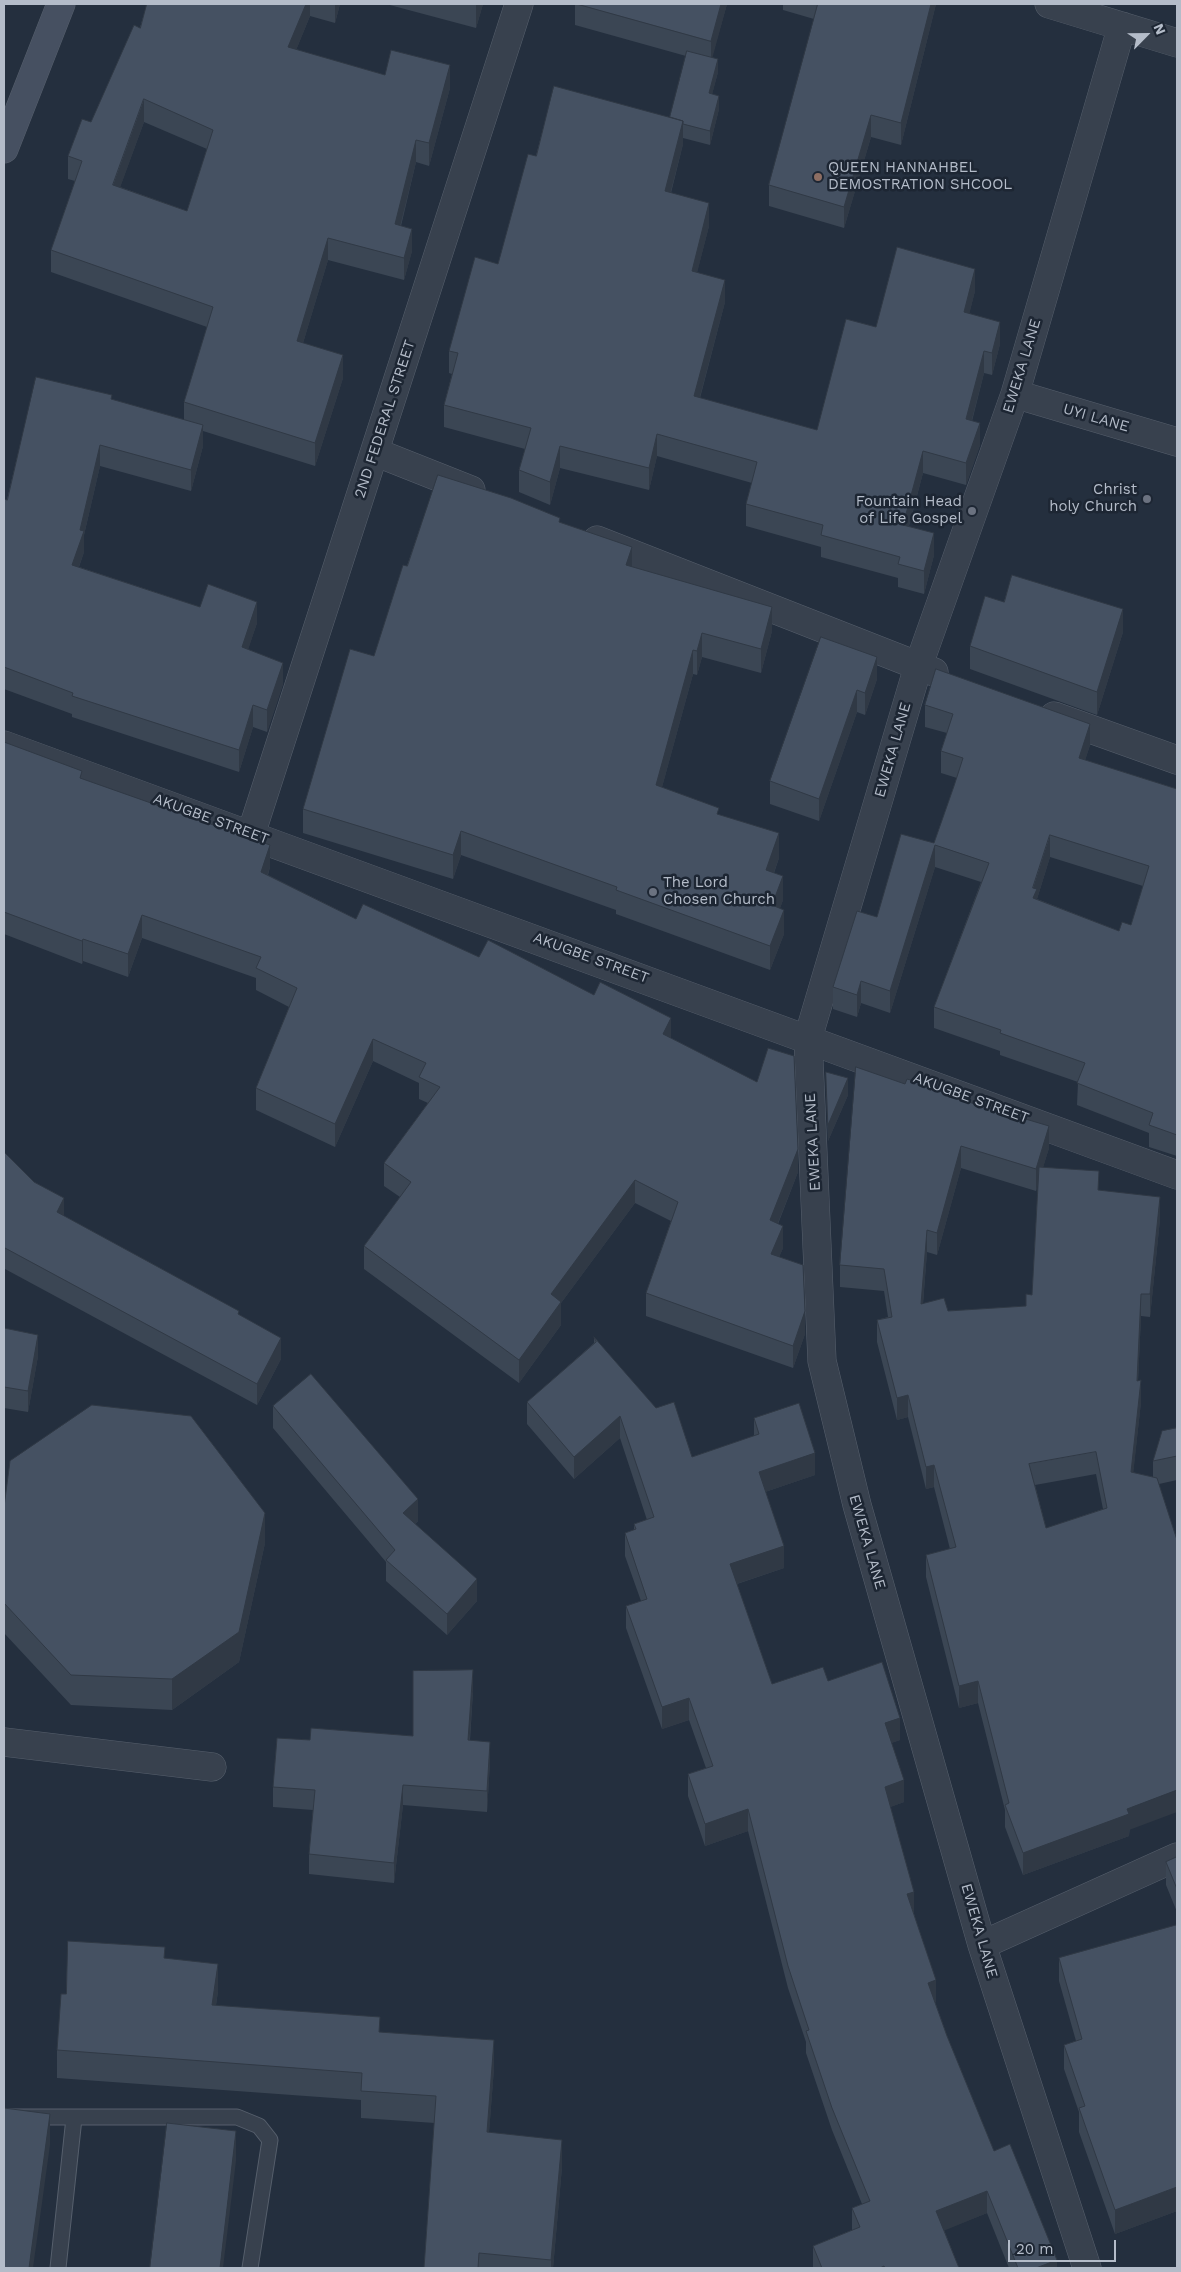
<!DOCTYPE html>
<style>
body{margin:0}
#map{position:relative;width:1181px;height:2272px;overflow:hidden;background:#242f3e;font-family:"Work Sans",sans-serif}
canvas{display:block}
.frame{position:absolute;inset:0;border:5px solid #b4bcc9;pointer-events:none}
.north{position:absolute;left:1121px;top:10px;width:50px;height:50px;-webkit-text-stroke:4px #1d2633;paint-order:stroke;rotate:67deg;font-size:14px;font-weight:700;line-height:20px;text-align:center;color:#b4bcc9}
.north::after{content:'';display:block;margin:auto;width:18px;height:22px;background:#b4bcc9;clip-path:polygon(50% 0,100% 100%,50% 72%,0 100%)}
.scale{position:absolute;left:1008px;top:2240px;width:108px;height:22px;box-sizing:border-box;border:2px solid #b4bcc9;border-top:0;padding-left:6px;font-size:15px;line-height:18px;white-space:nowrap;color:#b4bcc9;-webkit-text-stroke:4px #1d2633;paint-order:stroke}
</style>
<div id="map">
<canvas width="1181" height="2272"></canvas>
<div class="frame"></div>
<div class="north">N</div>
<div class="scale">20 m</div>
</div>
<script>
const ctx = document.querySelector('canvas').getContext('2d');
ctx.lineJoin = 'round';
function trace(path, color, width, dash) { ctx.strokeStyle = color; ctx.lineWidth = width; ctx.lineCap = dash ? 'butt' : 'round'; ctx.setLineDash(dash || []); ctx.stroke(path); }
function paint(path, color) { ctx.fillStyle = color; ctx.fill(path, 'evenodd'); }
function drawText(font, color, halo, rows, align = 'center') {
  ctx.font = font + ' "Work Sans",sans-serif'; ctx.lineWidth = 5; ctx.setLineDash([]); ctx.textBaseline = 'middle'; ctx.strokeStyle = halo; ctx.fillStyle = color; for (const [text, x, y, turn = 0] of rows) {
    ctx.save(); ctx.translate(x, y); ctx.rotate((+turn || 0) * Math.PI / 180); ctx.textAlign = isNaN(turn) ? turn : align; if (halo) ctx.strokeText(text, 0, 0); ctx.fillText(text, 0, 0); ctx.restore();
  }
}
const lane = new Path2D(`
 M4,2117h233l22,9 11,14 -20,128
 M58,2268l16,-150`);
const street = new Path2D(`
 M1049,4l128,39
 M1015,394l162,48
 M375,452l96,38
 M597,540l337,132
 M1054,716l123,44
 M4,745l1173,430
 M251,834l268,-830
 M4,1742l208,25
 M982,1945l195,-88
 M1087,2268l-105,-323 -125,-440 -35,-144 -14,-323 110,-371 97,-273 107,-368`);
const secondary = new Path2D(`
 M4,149l57,-145`);
trace(lane, '#565f6c', 17);
trace(street, '#565f6c', 29);
trace(secondary, '#565f6c', 29);
trace(lane, '#38414e', 15);
trace(street, '#38414e', 28);
trace(secondary, '#465061', 28);
paint(new Path2D(`
 M147,4h193l-5,19 -25,-7 -14,34 89,25 65,13 -21,78 -13,-4 -15,64 11,25 -8,29 -76,-20 -25,83 40,35 -28,88 -112,-35v15l-12,45 -91,-25 -16,69v17l-5,15 121,40 57,16 -9,26 35,35 -16,48 -14,-5 -14,45 -167,-55v-3l-68,-25v-190l3,1 105,-100 72,20v-18l23,-75 -156,-55v-22l24,-69 -7,-2v-23l23,-34 49,-94zM144,122l63,27 -20,62 -67,-24z
 M386,4h97l-7,24z
 M575,4h152l-15,53 6,15 -6,22 7,15 -9,36 -27,-7v6l-12,49 38,33 -12,46 28,30 -25,96 117,32 59,-103 99,-36 -6,23 31,30 -8,31 -8,-2 -12,48 8,24 -14,40 -43,-12 -14,53 25,29 -10,39 -26,-7v-9l-77,-21v-10l-75,-21v-22l6,-21 -95,-27 -8,34 -89,-22 -10,37 -31,-13v-22l6,-21 -81,-22v-22l8,-31 -3,-1v-22l49,-87 38,-108 134,-39 16,-61 -111,-31z
 M783,4h153l-35,141 -30,-8 -27,91 -75,-22v-21l45,-166 -31,-9z
 M560,522l72,45 140,64 -11,42 -59,-16 -5,18 -4,-1 -31,113 57,28 60,43 -5,15 9,27 -3,8 4,26 -14,36 -154,-56v-4l-155,-55 -8,24 -150,-46v-24l71,-153 33,-90z
 M1004,602l119,30 -26,83 -127,-46v-23z
 M877,657v22l-12,36 -8,-3 -38,109 -49,-17v-23z
 M925,705l165,40 -5,15 92,29v367l-28,-9v-14l-72,-28 1,-23 -78,-27v-4l-66,-23v-21l47,-125 -46,-15 -45,146 -29,-10 -4,14 -24,-8v-22l44,-70 57,-74 23,-65 -16,-5v-22l6,-18 -22,-6zM1050,857l93,29 -12,39 -12,6 -82,-32z
 M4,742l266,125 -2,8 88,44 123,38 192,81 127,134 -20,52 5,24 -4,9 26,77 -12,34 -147,-52v-23l25,-72 -36,-18 -74,100v22l-42,58 -155,-114v-23l36,-49 -16,-11v-23l44,-60 -9,-4v-16l-46,-22 -38,86 -79,-37v-22l33,-81 -33,-17v-12l-114,-40 -14,39 -45,-16 -1,3 -78,-30z
 M826,1072l22,23 -20,46 -2,-53z
 M905,1084l42,11 102,53 -6,19 56,23 61,29 -10,98 -9,-1 -3,65 3,21 -8,71 20,4v-16l24,-33v52l-18,4 -30,352 -106,39 -18,-48v-17l-27,-107 -19,5 -33,-131v-22l24,-6 -16,-62 -8,2 -18,-72 -11,3 -20,-78v-22l11,-3 -4,-26 -44,-4v-22zM961,1168l75,23 2,-7 -6,111 -6,11 -78,5 -25,-7 4,-52 10,3zM1096,1474l7,35 -57,19 -11,-43z
 M4,1152l60,64 175,99 42,44 -24,46 -252,-136 -1,4z
 M4,1328l34,28 -10,56 -24,-4z
 M594,1337l98,120 62,-21v-18l61,57 -50,17 19,76 -47,16 35,100 56,-3 72,59 -9,3 13,59 -14,5 24,107 22,88h-1l12,34 47,115 63,117h-48l-22,-55 -43,17 15,38h-146v-22l39,-16v-22l10,-4 -30,-74 -26,-77v-11l-18,-54 -40,-157 -43,15 -17,-50v-22l18,-6 -17,-48 -27,9 -36,-101v-22l15,-5 -16,-45v-23l9,-3v-6l13,-4 -27,-82 -46,41 -47,-55v-22l67,-59z
 M273,1406l145,115 -3,3 62,77 -30,34 -61,-54v-19l-113,-134z
 M4,1507l261,36 -26,119 -67,48 -101,-5 -67,-72z
 M473,1691l-3,49 20,22 -3,50 -84,-7 -9,78 -85,-9v-20l4,-44 -40,-3v-20l140,-51z
 M1177,1857v55l-11,-27v-23z
 M1177,1925v286l-62,23 -36,-102v-20l-15,-43v-24l12,-4 -17,-60v-23z
 M165,1958l53,33 -2,14 164,27 114,36 -5,64 73,35 -9,101h-129l11,-145 -74,-5v-18l-304,-22v-28z`), '#3b4654');
paint(new Path2D(`
 M306,4h4v12l-22,54v-23z
 M335,4h5l-5,19z
 M476,4h7l-7,24z
 M721,4h6l-16,59v-22z
 M931,4h5l-35,141v-22z
 M718,59v13l-9,34v-13z
 M450,65v23l-21,78v-23z
 M719,96v13l-9,36v-14z
 M144,99v23l-31,85v-22z
 M871,115v22l-27,91v-21z
 M683,121v23l-18,70v-23z
 M416,140v22l-21,85v-23z
 M709,203v23l-17,67v-22z
 M412,229v22l-8,29v-22z
 M328,238v22l-31,103v-22z
 M975,269v22l-11,44v-23z
 M725,280v22l-31,117v-23z
 M1000,322v22l-8,31v-22z
 M984,351v22l-18,69v-23z
 M343,355v23l-28,88v-23z
 M980,423v22l-14,40v-22z
 M203,425v21l-12,45v-21z
 M657,434v22l-8,34v-22z
 M100,445v21l-16,69v17l-12,34v-21z
 M560,446v22l-10,37v-23z
 M923,451v22l-20,74v-22z
 M934,533v22l-10,39v-23z
 M632,547v24l-6,-6z
 M257,602v21l-15,45v-21z
 M772,607v24l-11,42v-24z
 M1123,609v23l-26,83v-23z
 M702,633v24l-5,18v-24z
 M693,650v24l-37,135v-24z
 M877,657v22l-12,36v-22z
 M283,663v21l-16,48v-22z
 M857,690v22l-38,109v-22z
 M253,705v22l-14,45v-22z
 M1090,724v21l-11,35v-22z
 M461,831v24l-8,24v-24z
 M779,833v25l-13,36v-24z
 M1050,835v22l-13,42 -4,20v-31z
 M270,845v22l-9,27v-22z
 M935,845v22l-45,146v-22z
 M783,876v24l-11,30v-25z
 M784,910v24l-14,36v-24z
 M142,915v23l-14,39v-23z
 M83,939v22l-1,3v-23z
 M861,981v22l-4,14v-22z
 M671,1018v23l-8,-7z
 M373,1039v22l-38,86v-23z
 M848,1078v17l-20,46v-16z
 M1049,1126v22l-13,43v-22z
 M961,1146v22l-24,87v-22z
 M798,1149v23l-28,71v-23z
 M635,1180v23l-74,100v22l-42,58v-23l32,-66z
 M1160,1197v22l-10,98v-23z
 M64,1198v21l-7,-7z
 M783,1226v22l-12,28v-22z
 M927,1230v22l-6,74v-22z
 M5,1248v21l-1,4v-21z
 M1141,1294v22l-4,87v-22z
 M805,1311v23l-12,34v-22z
 M38,1335v21l-10,56v-21z
 M281,1338v21l-24,46v-21z
 M1141,1380v22l-10,92v-22z
 M908,1395v22l-11,3v-22z
 M620,1416v22l-46,41v-22z
 M815,1453v22l-56,19v-22z
 M934,1465v22l-8,2v-22z
 M418,1499v22l-15,13v-21z
 M265,1513v30l-26,119 -67,48v-31z
 M784,1546v22l-54,18v-22z
 M477,1579v22l-30,34v-21z
 M473,1670v21l-5,69v-20z
 M978,1681v22l-19,5v-22z
 M689,1698v22l-27,9v-22z
 M900,1718v22l-15,5v-22z
 M490,1742v20l-3,50v-21z
 M904,1780v22l-19,7v-22z
 M403,1785v20l-9,78v-20z
 M1177,1790v22l-48,18v6l-106,39v-22l104,-44z
 M748,1809v22l-43,15v-22z
 M914,1892v22l-7,-20z
 M218,1964v27l-6,41v-27z
 M936,1980v22l-8,3v-22z
 M494,2040v28l-7,91v-27z
 M50,2114v31l-17,123h-4z
 M236,2131v30l-13,107h-3z
 M562,2140v27l-9,101h-2v-8z
 M1177,2187v24l-62,23v-24z
 M987,2191v22l-51,21v-23z
 M1057,2260v8h-21z`), '#303945');
const building = new Path2D(`
 M147,4h159l-18,43 97,28 6,-25 59,15 -21,78 -13,-3 -21,84 17,5 -8,29 -76,-20 -31,103 46,14 -28,88 -131,-41 29,-95 -162,-57 31,-89 -14,-5 14,-37 9,3 43,-97 6,3zM144,99l69,31 -26,81 -74,-26z
 M577,4h144l-10,37z
 M818,4h113l-30,119 -30,-8 -27,92 -75,-22z
 M687,51l31,8 -9,34 10,3 -9,35 -27,-7v-3l-13,-4z
 M554,86l129,35 -18,70 44,12 -17,68 33,9 -31,116 123,34 29,-111 30,8 21,-80 78,22 -11,43 36,10 -8,31 -8,-2 -18,68 14,4 -14,40 -43,-12 -20,74 31,8 -10,38 -26,-7 2,-7 -79,-22 2,-10 -77,-21 11,-42 -100,-28 -8,34 -89,-22 -10,36 -31,-12 12,-42 -87,-23 14,-52 -9,-2 26,-94 23,7 30,-110 8,2z
 M36,377l76,18 -1,4 92,26 -12,45 -91,-25 -20,85 4,1 -12,34 128,42 8,-23 49,18 -15,45 41,16 -16,47 -14,-5 -14,45 -167,-54 1,-3 -69,-26v-168l3,1z
 M438,475l73,23 49,20 -1,4 73,25 -6,18 146,42 -11,42 -59,-16 -5,18 -4,-1 -37,135 63,23 -2,6 62,19 -13,37 17,6 -11,29 12,5 -14,36 -154,-56 1,-3 -156,-56 -8,24 -150,-46 47,-160 24,7 29,-91 4,1z
 M1012,575l111,34 -26,83 -127,-46 15,-50 19,6z
 M821,637l56,20 -12,36 -8,-3 -38,109 -49,-18z
 M936,669l154,55 -11,34 98,31v346l-28,-10 4,-12 -76,-30 8,-20 -85,-30 1,-3 -67,-23 55,-144 -54,-18 -45,146 -29,-10 -4,14 -24,-8 24,-76 20,6 24,-83 33,9 20,-57 9,-28 -22,-7 12,-37 -28,-9zM1050,835l99,31 -18,59 -9,-3 -3,9 -86,-33 4,-9 -4,-1z
 M4,742l78,29 -2,7 190,67 -9,27 95,47 7,-15 116,53 9,-17 106,55 6,-13 71,36 -8,16 94,48 11,-34 26,8 4,93 -28,71 13,6 -12,28 32,11 2,46 -12,35 -147,-53 32,-91 -43,-22 -84,114 10,8 -42,58 -155,-114 47,-64 -27,-19 56,-76 -21,-10 7,-14 -53,-24 -38,85 -79,-36 41,-100 -41,-20 5,-11 -119,-42 -14,39 -45,-15 -1,2 -78,-29z
 M856,1067l49,17 2,-5 40,11 -2,5 104,31 -13,43 -75,-23 -24,87 -10,-3 -6,74 23,-6 4,13 78,-5v-12l6,1 7,-128 60,4 -1,19 62,7 -10,97h-9l-4,87 4,-1 -10,92 26,6 20,62v250l-50,19 2,5 -106,39 -18,-48 4,-2 -31,-122 -19,5 -33,-131 30,-8 -22,-82 -8,2 -18,-72 -11,3 -20,-78 15,-3 -8,-48 -44,-4zM1096,1452l11,56 -61,20 -17,-64z
 M826,1072l22,6 -20,47z
 M4,1152l30,30 30,16 -7,14 182,99 -1,3 43,24 -24,46 -252,-136 -1,4z
 M4,1328l34,7 -10,56 -24,-4z
 M594,1337l62,71 18,-6 18,55 67,-23 -5,-16 45,-15 16,50 -56,19 25,74 -54,18 42,120 51,-17 5,14 54,-19 18,56 -15,5 19,57 -19,7 29,105 -7,2 29,86 -8,3 19,53 47,115 16,-7 47,116 -21,8h-18l-31,-77 -51,20 23,57h-74l-1,-2 -4,2h-58l-9,-22 47,-19 -8,-19 18,-7 -38,-93 -26,-77 3,-1 -21,-64 -40,-157 -43,15 -17,-50 25,-8 -24,-68 -27,9 -36,-101 21,-7 -22,-66 11,-4 -2,-5 20,-7 -34,-101 -46,41 -47,-55 69,-60z
 M311,1374l107,125 -15,14 74,66 -30,35 -61,-54 9,-10 -122,-144z
 M92,1405l99,11 74,97 -26,119 -67,47 -101,-4 -67,-72v-96l6,-46z
 M1177,1428v28l-24,5 9,-30z
 M473,1670l-5,70 22,2 -3,49 -84,-6 -9,78 -85,-9 6,-64 -42,-3 4,-49 33,2 1,-12 102,8v-65z
 M1177,1857v32l-11,-27z
 M1177,1925v262l-62,23 -36,-102 6,-2 -21,-61 18,-6 -23,-81z
 M68,1941l97,6 -1,11 54,6 -6,41 168,12 -1,15 115,8 -7,92 75,8 -11,120 -72,-7 -1,15h-54l12,-172 -75,-5 1,-18 -305,-23 4,-56h5z
 M4,2108l46,6 -21,154h-25z
 M167,2123l69,8 -16,137h-70z`);
paint(building, '#455162');
trace(building, '#303945', 1);
for (const [x, y, r, color] of [
 [818,177,5,"#8d6e63"],
 [1147,499,5,"#6b7280"],
 [972,511,5,"#6b7280"],
 [653,892,5,"#6b7280"]
]) { const dot = new Path2D(); dot.arc(x, y, r, 0, 2 * Math.PI); ctx.fillStyle = color; ctx.fill(dot); trace(dot, '#1d2633', 2); }
drawText('15px', '#b4bcc9', '#1d2633', [
 ["QUEEN HANNAHBEL",828,168],
 ["DEMOSTRATION SHCOOL",828,185],
 ["Christ",1137,490,"right"],
 ["holy Church",1137,507,"right"],
 ["Fountain Head",962,502,"right"],
 ["of Life Gospel",962,519,"right"],
 ["The Lord",663,883],
 ["Chosen Church",663,900]
], 'left');
drawText('15px', '#b4bcc9', '#1d2633', [
 ["EWEKA LANE",1022,366,-73],
 ["UYI LANE",1096,418,16],
 ["2ND FEDERAL STREET",385,419,-72],
 ["EWEKA LANE",893,750,-74],
 ["AKUGBE STREET",211,819,20],
 ["AKUGBE STREET",591,958,20],
 ["AKUGBE STREET",971,1098,20],
 ["EWEKA LANE",813,1142,-93],
 ["EWEKA LANE",867,1542,74],
 ["EWEKA LANE",979,1931,74]
]);
</script>
